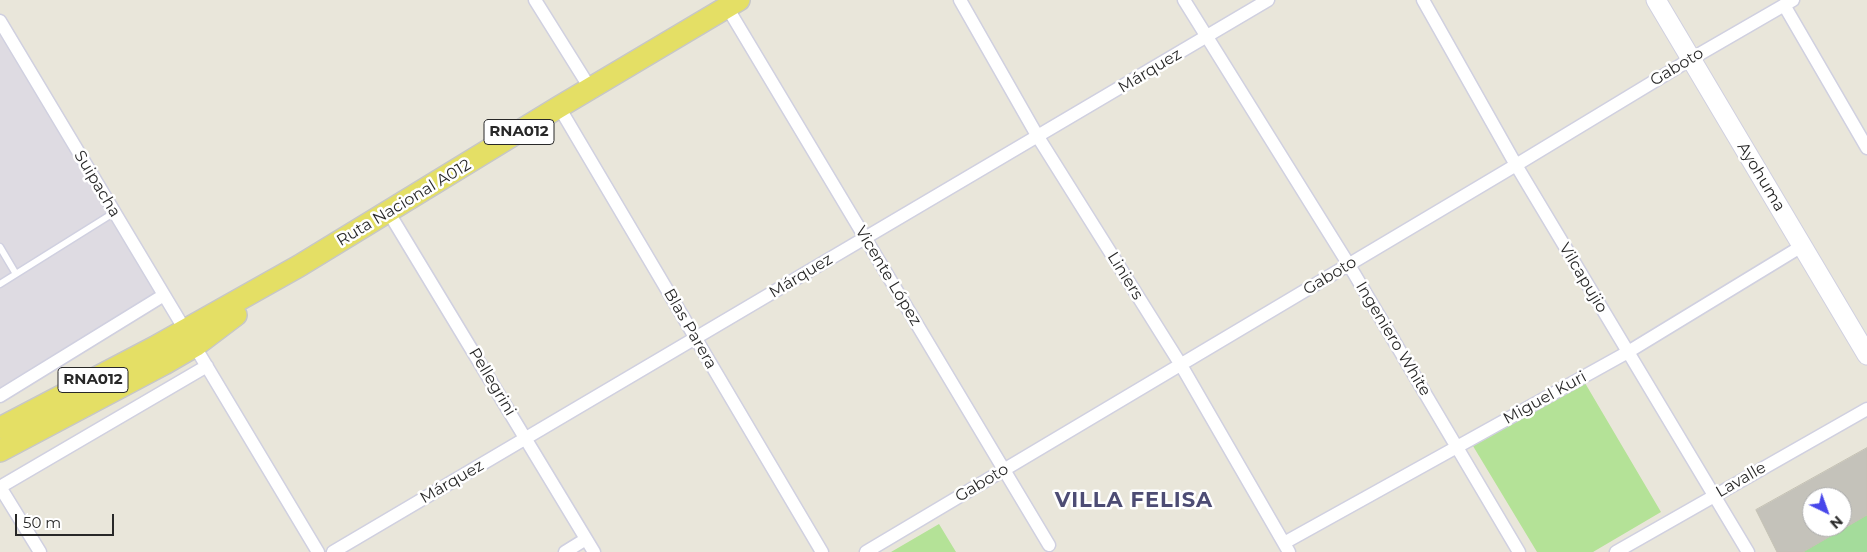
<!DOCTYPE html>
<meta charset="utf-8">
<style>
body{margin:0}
#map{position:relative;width:1867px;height:552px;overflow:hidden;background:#e9e6da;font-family:Montserrat,sans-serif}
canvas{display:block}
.north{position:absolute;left:1802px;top:487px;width:50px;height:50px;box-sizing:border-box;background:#fff;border:1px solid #a9a9a9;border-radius:50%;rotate:138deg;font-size:14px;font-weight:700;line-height:20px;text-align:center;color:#282828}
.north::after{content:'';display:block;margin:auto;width:18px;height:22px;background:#4847ea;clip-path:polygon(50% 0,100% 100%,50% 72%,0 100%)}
.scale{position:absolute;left:15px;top:514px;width:99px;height:22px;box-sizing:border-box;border:2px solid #282828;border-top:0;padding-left:6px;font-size:15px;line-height:18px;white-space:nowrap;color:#282828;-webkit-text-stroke:4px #fff;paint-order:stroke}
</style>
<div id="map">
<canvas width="1867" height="552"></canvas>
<div class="north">N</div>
<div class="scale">50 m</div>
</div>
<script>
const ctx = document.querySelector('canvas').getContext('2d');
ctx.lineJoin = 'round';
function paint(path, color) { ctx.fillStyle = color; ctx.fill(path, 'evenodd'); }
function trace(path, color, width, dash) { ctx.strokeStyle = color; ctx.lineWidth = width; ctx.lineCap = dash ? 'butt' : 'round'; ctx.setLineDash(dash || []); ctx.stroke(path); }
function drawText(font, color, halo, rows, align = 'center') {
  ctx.font = font + ' Montserrat,sans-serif'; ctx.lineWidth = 5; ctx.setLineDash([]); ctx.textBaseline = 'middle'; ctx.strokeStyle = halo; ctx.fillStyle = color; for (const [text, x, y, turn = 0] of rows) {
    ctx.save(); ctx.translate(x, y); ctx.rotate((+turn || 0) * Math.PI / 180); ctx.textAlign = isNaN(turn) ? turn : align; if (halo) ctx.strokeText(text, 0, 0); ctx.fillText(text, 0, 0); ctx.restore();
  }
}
paint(new Path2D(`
 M0,21l164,274 -164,101z`), '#dedbe2');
paint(new Path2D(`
 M1867,515v37h-64z`), '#a4dc9b');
paint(new Path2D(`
 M1585,383l76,129 -68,40h-56l-64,-106z
 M939,524l17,28h-65z`), '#b4e297');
const building = new Path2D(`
 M1867,448v67l-64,37h-26l-21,-42zM1812,497h30v30h-30z`);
paint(building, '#c4c2ba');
trace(building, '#c4c1b4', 1);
const lane = new Path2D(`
 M0,247l16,27
 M0,284l115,-72`);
const street = new Path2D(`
 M535,0l55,88
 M960,0l78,137 143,228 108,187
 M1184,0l165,265 170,287
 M1423,0l93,165 232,387
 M1784,5l83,143
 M727,7l322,538
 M0,21l318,531
 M559,107l263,445
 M389,213l205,339
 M0,396l164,-101
 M0,487l207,-121
 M0,487l40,65
 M1284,543l344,-191 174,-106
 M333,552l935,-552
 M565,552l21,-13
 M866,552l650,-387 175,-106 102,-59
 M1616,552l251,-143`);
const secondary = new Path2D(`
 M1656,0l211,355`);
const primary = new Path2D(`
 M0,428l155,-81 144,-81 260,-159 180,-107
 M0,451l164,-87 31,-18 41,-31`);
trace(lane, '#d0d0e0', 9);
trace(street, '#d0d0e0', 15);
trace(secondary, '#d0d0e0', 21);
trace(primary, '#c7c7c7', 24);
trace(lane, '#fff', 6);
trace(street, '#fff', 12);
trace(secondary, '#fff', 19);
trace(primary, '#e4df65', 21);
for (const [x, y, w] of [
 [519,132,70],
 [93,380,70]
]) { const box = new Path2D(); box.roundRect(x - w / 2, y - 12.5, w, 25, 4); ctx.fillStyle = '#fff'; ctx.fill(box); trace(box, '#282828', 1); }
drawText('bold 15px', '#282828', null, [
 ["RNA012",519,132],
 ["RNA012",93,380]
]);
drawText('16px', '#282828', '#fff', [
 ["Gaboto",1677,67,-31],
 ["Márquez",1150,71,-31],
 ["Ayohuma",1761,177,59],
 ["Suipacha",97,184,59],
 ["Ruta Nacional A012",404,203,-31],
 ["Márquez",801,276,-31],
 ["Vicente López",888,276,59],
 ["Liniers",1125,276,58],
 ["Gaboto",1330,276,-31],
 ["Vilcapujio",1583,278,59],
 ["Blas Parera",690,329,60],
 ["Ingeniero White",1393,339,59],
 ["Pellegrini",492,382,59],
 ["Miguel Kuri",1545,398,-29],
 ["Lavalle",1741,480,-30],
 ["Márquez",452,482,-30],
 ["Gaboto",982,483,-31]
]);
ctx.letterSpacing = '1px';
drawText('bold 21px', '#4d4c74', '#fff', [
 ["VILLA FELISA",1134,501]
]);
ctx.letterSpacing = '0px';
</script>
